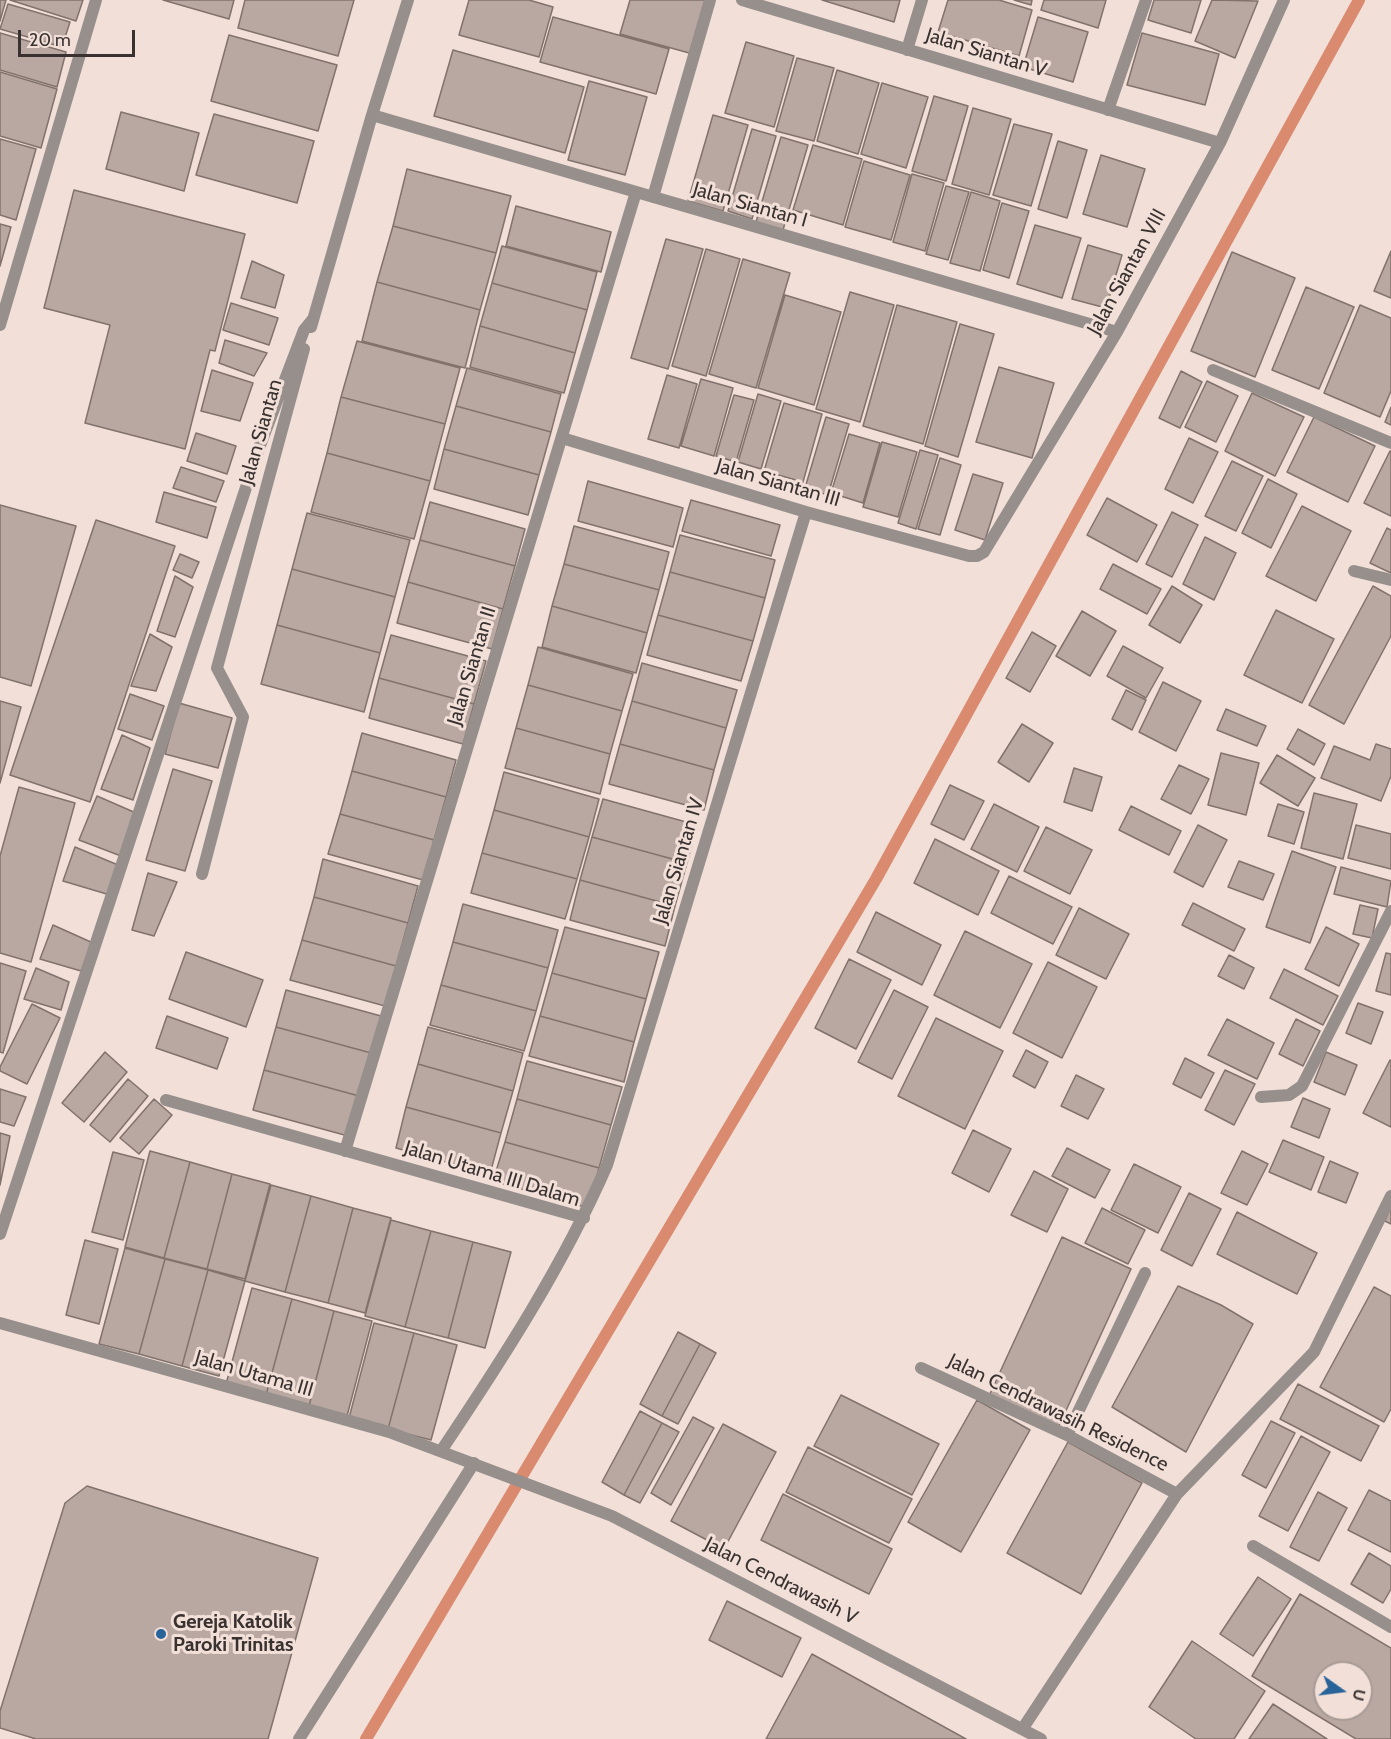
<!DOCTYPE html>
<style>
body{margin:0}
#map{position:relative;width:1391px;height:1739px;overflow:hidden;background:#f1dfd8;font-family:Cabin,sans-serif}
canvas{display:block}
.north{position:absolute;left:1313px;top:1661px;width:60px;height:60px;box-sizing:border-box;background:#f1dfd8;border:2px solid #a79a95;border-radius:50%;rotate:104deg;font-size:16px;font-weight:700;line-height:24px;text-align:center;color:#393230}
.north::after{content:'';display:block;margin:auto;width:21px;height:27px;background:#28639a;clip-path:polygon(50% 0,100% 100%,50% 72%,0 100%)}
.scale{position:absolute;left:18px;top:30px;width:117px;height:27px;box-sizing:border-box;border:3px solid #393230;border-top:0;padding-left:8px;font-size:18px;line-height:21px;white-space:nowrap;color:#393230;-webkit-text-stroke:4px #f1dfd8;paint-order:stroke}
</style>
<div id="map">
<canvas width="1391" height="1739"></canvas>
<div class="north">U</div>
<div class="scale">20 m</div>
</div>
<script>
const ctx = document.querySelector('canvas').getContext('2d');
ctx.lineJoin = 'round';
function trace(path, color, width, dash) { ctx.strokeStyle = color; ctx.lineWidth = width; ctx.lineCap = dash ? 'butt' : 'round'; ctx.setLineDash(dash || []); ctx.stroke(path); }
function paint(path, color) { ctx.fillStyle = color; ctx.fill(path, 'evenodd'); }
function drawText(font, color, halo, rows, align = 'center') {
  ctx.font = font + ' Cabin,sans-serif'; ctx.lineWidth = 6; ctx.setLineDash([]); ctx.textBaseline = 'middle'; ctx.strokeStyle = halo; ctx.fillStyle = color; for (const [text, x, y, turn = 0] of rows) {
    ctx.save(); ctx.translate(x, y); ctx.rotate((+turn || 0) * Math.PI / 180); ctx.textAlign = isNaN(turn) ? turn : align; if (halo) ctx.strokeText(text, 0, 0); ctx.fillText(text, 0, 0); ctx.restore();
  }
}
trace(new Path2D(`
 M366,1739l510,-860 483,-879`), '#da8b6f', 12);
const building = new Path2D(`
 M0,0h6l-6,21z
 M10,0h73l-7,21z
 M163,0h71l-5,19z
 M245,0h109l-16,56 -100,-28z
 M469,0h60l24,7 -14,50 -80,-22z
 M630,0h78l-15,54 -73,-20z
 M822,0h78l-6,22z
 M948,0h51l33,10 -13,46 -81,-24z
 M1014,0h18l-1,5z
 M1044,0h62l-8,28 -57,-18z
 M1154,0h47l-10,33 -43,-13z
 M1212,0l46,1 -23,57 -40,-17z
 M8,4l62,18 -8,25 -62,-18z
 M553,17l116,32 -13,45 -116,-32z
 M1038,17l50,15 -15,50 -50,-15z
 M0,33l66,19 -9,35 -57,-17z
 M1142,33l77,21 -14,51 -78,-20z
 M229,35l108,30 -19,66 -107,-30z
 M746,42l48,14 -20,71 -49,-14z
 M453,50l131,37 -19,66 -131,-37z
 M797,58l37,10 -20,73 -38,-10z
 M837,70l42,13 -21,71 -41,-13z
 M0,72l57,17 -16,59 -41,-12z
 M589,81l58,16 -22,78 -57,-15z
 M882,83l46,14 -22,71 -45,-14z
 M934,96l34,10 -22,75 -34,-10z
 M973,108l38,11 -22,76 -37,-11z
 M121,112l78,21 -15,58 -78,-22z
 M214,114l100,27 -17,62 -101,-28z
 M713,115l35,10 -25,86 -35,-10z
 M1014,124l38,10 -21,72 -38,-11z
 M752,129l24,7 -24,83 -24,-8z
 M781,137l27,8 -25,85 -27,-8z
 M0,139l36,10 -20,71 -16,-5z
 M1058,141l29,9 -20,68 -29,-9z
 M813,145l49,14 -19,66 -50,-15z
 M1101,155l44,14 -18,58 -44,-13z
 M864,161l46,14 -19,65 -46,-13z
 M407,169l104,27 -15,57 -103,-27z
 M912,174l32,9 -19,68 -32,-9z
 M946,186l23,6 -21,68 -22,-6z
 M74,190l171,44 -30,117 -5,-1 -25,99 -100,-26 25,-98 -66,-17z
 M971,192l29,9 -20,70 -30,-8z
 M1002,203l27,8 -20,67 -26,-8z
 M516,206l95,26 -10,40 -95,-26z
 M0,224l11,3 -11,39z
 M1035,225l46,13 -19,60 -45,-14z
 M393,226l103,27 -16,57 -103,-28z
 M666,239l37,10 -35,120 -37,-11z
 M1088,245l34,10 -16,53 -34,-9z
 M502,246l95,26 -10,38 -95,-27z
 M706,249l34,10 -34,117 -34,-10z
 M1391,251v47l-17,-7z
 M1232,252l63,26 -40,99 -64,-26z
 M743,259l47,14 -34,115 -47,-14z
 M252,261l32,14 -9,33 -34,-10z
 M377,282l103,28 -15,58 -103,-27z
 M492,283l95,27 -12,43 -95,-27z
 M1306,287l48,20 -35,82 -47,-19z
 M850,292l44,13 -34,117 -44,-13z
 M785,295l56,17 -27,93 -56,-17z
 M231,303l47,15 -9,27 -46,-15z
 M897,305l60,17 -34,122 -60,-18z
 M1360,305l31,13v73l-11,26 -56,-24z
 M960,324l34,10 -36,123 -33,-11z
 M480,326l95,27 -11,40 -94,-26z
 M225,340l42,13 -13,23 -35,-13z
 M357,341l103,27 -15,56 -104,-27z
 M999,367l55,16 -22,75 -56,-16z
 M467,368l94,26 -10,38 -95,-26z
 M212,370l41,13 -13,38 -39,-10z
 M1181,371l21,11 -22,46 -21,-10z
 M667,375l30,9 -18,64 -31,-9z
 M701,379l32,9 -19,68 -33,-10z
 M1207,381l31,15 -22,46 -31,-15z
 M1252,393l52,24 -29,59 -50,-25z
 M758,394l23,7 -20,68 -23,-7z
 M734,395l20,5 -18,62 -20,-6z
 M341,397l104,27 -15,57 -103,-28z
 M784,403l38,11 -19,68 -39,-11z
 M456,406l95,26 -12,43 -95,-26z
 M1391,407v18l-6,-3z
 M826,417l23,7 -21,71 -23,-7z
 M1314,417l61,29 -27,56 -61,-30z
 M196,433l40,13 -9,28 -40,-13z
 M849,434l31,9 -17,60 -32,-10z
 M1189,438l29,14 -25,51 -28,-14z
 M882,442l35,10 -19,65 -35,-10z
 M444,449l95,26 -11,40 -94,-26z
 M920,450l18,5 -22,74 -18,-6z
 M1390,451h1v65l-27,-13z
 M327,453l103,28 -16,58 -103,-27z
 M940,458l21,7 -21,70 -22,-6z
 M1232,461l31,15 -27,55 -31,-15z
 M181,467l43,14 -8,21 -43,-14z
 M973,474l30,9 -18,57 -30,-10z
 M1268,479l29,15 -26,54 -29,-15z
 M588,481l95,27 -10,39 -95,-26z
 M164,492l52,15 -9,31 -51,-16z
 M1107,498l50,27 -20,37 -50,-27z
 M691,500l89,25 -9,31 -89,-25z
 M430,502l95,27 -10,37 -95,-26z
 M0,505l76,21 -45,160 -31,-9z
 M1302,506l49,25 -35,70 -50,-25z
 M1172,512l26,13 -26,52 -26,-13z
 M307,513l103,27 -15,57 -103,-28z
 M96,520l79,26 -85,256 -80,-27z
 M574,526l95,26 -10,38 -95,-26z
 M1387,528l4,2v43l-21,-10z
 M680,535l95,25 -10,38 -95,-26z
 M1205,537l31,16 -22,47 -31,-16z
 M420,540l95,26 -12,43 -95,-27z
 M180,554l19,8 -7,16 -19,-8z
 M564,564l95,26 -12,43 -95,-27z
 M1113,564l48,25 -14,25 -47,-25z
 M292,569l103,28 -15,56 -103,-28z
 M670,572l95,26 -12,43 -95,-26z
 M175,576l18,11 -18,50 -18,-6z
 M408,582l95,27 -11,40 -95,-26z
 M1172,586l30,19 -22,38 -31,-18z
 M1373,586l18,10v40l-47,88 -35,-19z
 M552,606l95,27 -11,40 -94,-26z
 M1276,610l58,29 -32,64 -58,-28z
 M1082,611l34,20 -26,45 -34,-20z
 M658,615l95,26 -12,40 -94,-26z
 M277,625l103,28 -16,59 -103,-28z
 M1032,632l24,14 -26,46 -24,-14z
 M150,634l22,13 -16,44 -25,-5z
 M391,635l95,26 -12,43 -95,-26z
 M1123,646l40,22 -17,30 -39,-22z
 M538,647l95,27 -11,37 -94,-26z
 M642,663l95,27 -11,38 -94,-27z
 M379,678l95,26 -11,40 -94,-26z
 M1163,682l38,19 -25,50 -37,-19z
 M528,685l94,26 -12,43 -94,-26z
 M1126,690l20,10 -14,30 -20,-11z
 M130,694l34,12 -12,34 -34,-11z
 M0,701l21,6 -21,76z
 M632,701l94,27 -12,42 -94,-26z
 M179,703l53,15 -14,50 -53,-14z
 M1226,709l40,17 -9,20 -40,-16z
 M1022,724l31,19 -24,39 -31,-20z
 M516,728l94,26 -10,40 -95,-26z
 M1298,729l27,15 -11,21 -27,-16z
 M362,733l94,27 -10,37 -94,-26z
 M122,735l28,13 -17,52 -32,-11z
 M620,744l94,26 -10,40 -95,-26z
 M1376,744l15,5v27l-10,25 -60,-23 13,-32 36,14z
 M1221,753l38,10 -13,52 -38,-10z
 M1277,755l38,23 -17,28 -38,-23z
 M1179,765l30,14 -18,35 -30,-15z
 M1074,768l28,9 -10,34 -28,-9z
 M173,769l39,12 -27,90 -39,-11z
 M352,771l94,26 -12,43 -94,-26z
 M504,772l95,27 -10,38 -95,-27z
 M950,785l34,16 -20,39 -33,-16z
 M19,787l56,16 -44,159 -31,-9v-97z
 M1314,793l43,11 -14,55 -42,-11z
 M97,796l39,17 -15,43 -42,-16z
 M603,799l94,26 -10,38 -95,-26z
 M994,804l45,23 -22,45 -46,-23z
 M1278,804l26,8 -10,32 -26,-8z
 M1131,806l50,25 -12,24 -50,-25z
 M494,810l95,27 -12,42 -95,-26z
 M340,814l94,26 -11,40 -95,-26z
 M1198,825l29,15 -24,47 -29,-15z
 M1356,825l35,9v35l-43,-11z
 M1046,827l46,23 -22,44 -46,-23z
 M592,837l95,26 -12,43 -95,-26z
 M935,839l64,32 -21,44 -64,-32z
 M75,847l43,18 -8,30 -47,-14z
 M1292,851l44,16 -26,76 -44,-16z
 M482,853l95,26 -12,40 -94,-26z
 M323,859l95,27 -10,37 -94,-26z
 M1239,861l35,13 -11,26 -35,-13z
 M1341,867l50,14 -4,26 -53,-13z
 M148,873l29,9 -23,54 -22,-6z
 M1009,876l63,31 -19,37 -62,-31z
 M580,880l95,26 -10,40 -95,-26z
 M314,897l94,26 -12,43 -94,-26z
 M1193,903l52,26 -11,22 -52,-26z
 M463,904l95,26 -10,38 -95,-26z
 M1360,905l18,4 -6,29 -19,-4z
 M1079,908l50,26 -23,45 -50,-24z
 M876,912l65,33 -19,40 -65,-33z
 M53,925l40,18 -12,28 -41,-12z
 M565,927l94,25 -13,47 -94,-26z
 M1326,927l33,17 -20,42 -34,-17z
 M965,931l67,33 -32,64 -66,-33z
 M302,940l94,26 -11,40 -95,-26z
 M453,942l95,26 -12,43 -95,-26z
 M186,952l77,28 -17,47 -77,-28z
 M1386,953l5,1v41l-15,-4z
 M1229,955l25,13 -10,21 -26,-13z
 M849,959l42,21 -35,69 -41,-21z
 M1048,962l49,25 -35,71 -49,-25z
 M0,963l26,8 -23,82 -3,-1z
 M36,968l33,14 -8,28 -37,-11z
 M1284,969l54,27 -15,29 -53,-27z
 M552,973l94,26 -12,43 -94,-26z
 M441,985l95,26 -12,40 -94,-26z
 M286,990l95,26 -10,37 -95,-26z
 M894,990l34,17 -36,72 -34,-17z
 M1358,1003l25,9 -12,32 -25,-11z
 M32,1004l28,14 -33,66 -27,-13v-4z
 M167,1016l61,22 -11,31 -61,-21z
 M540,1016l94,26 -10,40 -95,-26z
 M936,1018l67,33 -38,78 -67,-33z
 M1227,1019l47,24 -17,36 -49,-24z
 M1296,1019l24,12 -17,35 -24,-12z
 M276,1027l95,26 -12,43 -95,-26z
 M428,1027l95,26 -10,38 -95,-27z
 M1026,1050l22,12 -13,26 -22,-12z
 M105,1052l22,20 -43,50 -22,-19z
 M1326,1052l31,13 -12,30 -31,-13z
 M1185,1058l29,15 -13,25 -28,-14z
 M1390,1060l1,1v66l-28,-14z
 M527,1061l95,26 -11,38 -94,-26z
 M418,1064l95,27 -12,42 -95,-26z
 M264,1070l95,26 -11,40 -95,-26z
 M1225,1070l30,14 -21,41 -29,-15z
 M1076,1075l28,14 -16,30 -27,-13z
 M128,1079l20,17 -38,46 -20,-17z
 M0,1089l26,8 -12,29 -14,-4z
 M1303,1098l27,11 -11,29 -28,-11z
 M154,1099l18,16 -33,39 -19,-16z
 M517,1099l94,26 -12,43 -94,-26z
 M406,1107l95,26 -11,41 -94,-26z
 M973,1130l38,19 -22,43 -37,-19z
 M0,1133l10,3 -10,49z
 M1283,1140l41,17 -13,33 -42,-18z
 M505,1142l94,26 -11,40 -95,-27z
 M1067,1148l43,22 -15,28 -43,-22z
 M150,1151l40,11 -26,96 -39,-11z
 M1242,1151l26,13 -21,41 -26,-12z
 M113,1152l31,8 -21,80 -31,-8z
 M1330,1161l28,12 -12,30 -28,-11z
 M190,1162l42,12 -25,95 -43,-11z
 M1134,1164l47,23 -23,46 -47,-23z
 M1034,1171l34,18 -21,43 -36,-17z
 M232,1174l38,10 -25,95 -38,-10z
 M271,1185l40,11 -26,96 -40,-11z
 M1189,1193l32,16 -29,57 -31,-16z
 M311,1196l42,12 -25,95 -43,-11z
 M1391,1205v19l-6,-3z
 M353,1208l38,10 -26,95 -37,-10z
 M1102,1208l43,22 -17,34 -43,-21z
 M1237,1212l80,41 -20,41 -80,-40z
 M391,1220l40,11 -26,96 -40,-11z
 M431,1231l42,11 -25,96 -43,-11z
 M1062,1237l69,32 -73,159 -69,-32z
 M85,1240l33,9 -19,75 -33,-9z
 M473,1242l38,10 -26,96 -37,-10z
 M125,1248l40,11 -26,95 -40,-10z
 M165,1259l43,11 -26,96 -43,-12z
 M208,1270l37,11 -26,95 -37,-10z
 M1178,1286l43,19 32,19 -67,128 -74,-45z
 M1374,1287l17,9v113l-7,13 -64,-35z
 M252,1288l40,11 -26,96 -40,-11z
 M292,1299l42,12 -25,95 -43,-11z
 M334,1311l38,10 -25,95 -38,-10z
 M374,1323l40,10 -26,96 -39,-11z
 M678,1332l22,12 -38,72 -22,-12z
 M414,1333l43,12 -26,95 -43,-11z
 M700,1344l16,9 -38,71 -16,-8z
 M1298,1384l81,42 -18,35 -81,-42z
 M841,1395l98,49 -27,51 -98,-49z
 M977,1400l53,30 -69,122 -53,-30z
 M640,1411l22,12 -38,72 -22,-13z
 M693,1417l21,11 -43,77 -20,-12z
 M1271,1421l24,12 -29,55 -24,-13z
 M662,1423l17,9 -39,71 -16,-8z
 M723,1424l53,28 -52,97 -53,-28z
 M1301,1436l29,16 -42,79 -29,-15z
 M1068,1442l74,41 -61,111 -74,-41z
 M808,1447l104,52 -23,44 -103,-51z
 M87,1486l231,72 -50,181h-232l-36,-11v-17l65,-208z
 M1369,1490l22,11v51l-43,-22z
 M1318,1492l29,16 -28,53 -29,-14z
 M783,1494l109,55 -23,45 -108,-54z
 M1369,1553l22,13v23l-8,14 -32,-19z
 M1258,1577l33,22 -38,57 -33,-22z
 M1300,1594l91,54v91h-35l-104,-63zM1325,1673h36v36h-36z
 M727,1601l74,37 -19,39 -73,-37z
 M1192,1641l73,50 -31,48h-38l-47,-32z
 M812,1654l154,85h-200z
 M1273,1704l54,35h-78z`);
paint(building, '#b9a8a2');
trace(building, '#82726c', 1.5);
trace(new Path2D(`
 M299,1739l175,-276`), '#978f8c', 12);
trace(new Path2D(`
 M742,0l478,143
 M907,50l15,-50
 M1108,110l38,-110
 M372,115l745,217
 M653,197l57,-197
 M0,325l96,-325
 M311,327l61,-212 36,-115
 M1213,370l178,73
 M562,438l244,74 163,44h8l7,-4 133,-220 103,-189 64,-143
 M1354,571l37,9
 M202,874l41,-157 -26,-49 87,-319
 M1261,1097l28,-2 13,-9 89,-175
 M166,1100l418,118
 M345,1151l291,-959
 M0,1234l259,-786 45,-118 9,-11
 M0,1323l389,109 223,84 429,223
 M921,1368l146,67 110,59
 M1067,1435l78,-162
 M441,1451c61,-91 122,-185 166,-286l199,-653
 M1253,1546l138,81
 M1023,1728l154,-234 137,-142 77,-156`), '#978f8c', 12);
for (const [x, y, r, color] of [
 [161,1634,6,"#28639a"]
]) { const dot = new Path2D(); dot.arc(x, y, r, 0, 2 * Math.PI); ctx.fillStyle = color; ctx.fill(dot); trace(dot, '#f1dfd8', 2); }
drawText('20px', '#393230', '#f1dfd8', [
 ["Jalan Siantan V",986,53,17],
 ["Jalan Siantan I",750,205,16],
 ["Jalan Siantan VIII",1127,272,-61],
 ["Jalan Siantan",261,432,-74],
 ["Jalan Siantan III",778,483,16],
 ["Jalan Siantan II",472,666,-73],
 ["Jalan Siantan IV",679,861,-73],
 ["Jalan Utama III Dalam",492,1174,17],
 ["Jalan Utama III",254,1374,16],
 ["Jalan Cendrawasih Residence",1058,1413,26],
 ["Jalan Cendrawasih V",781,1581,27]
]);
drawText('bold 20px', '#393230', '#f1dfd8', [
 ["Gereja Katolik",173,1622],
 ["Paroki Trinitas",173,1645]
], 'left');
</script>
